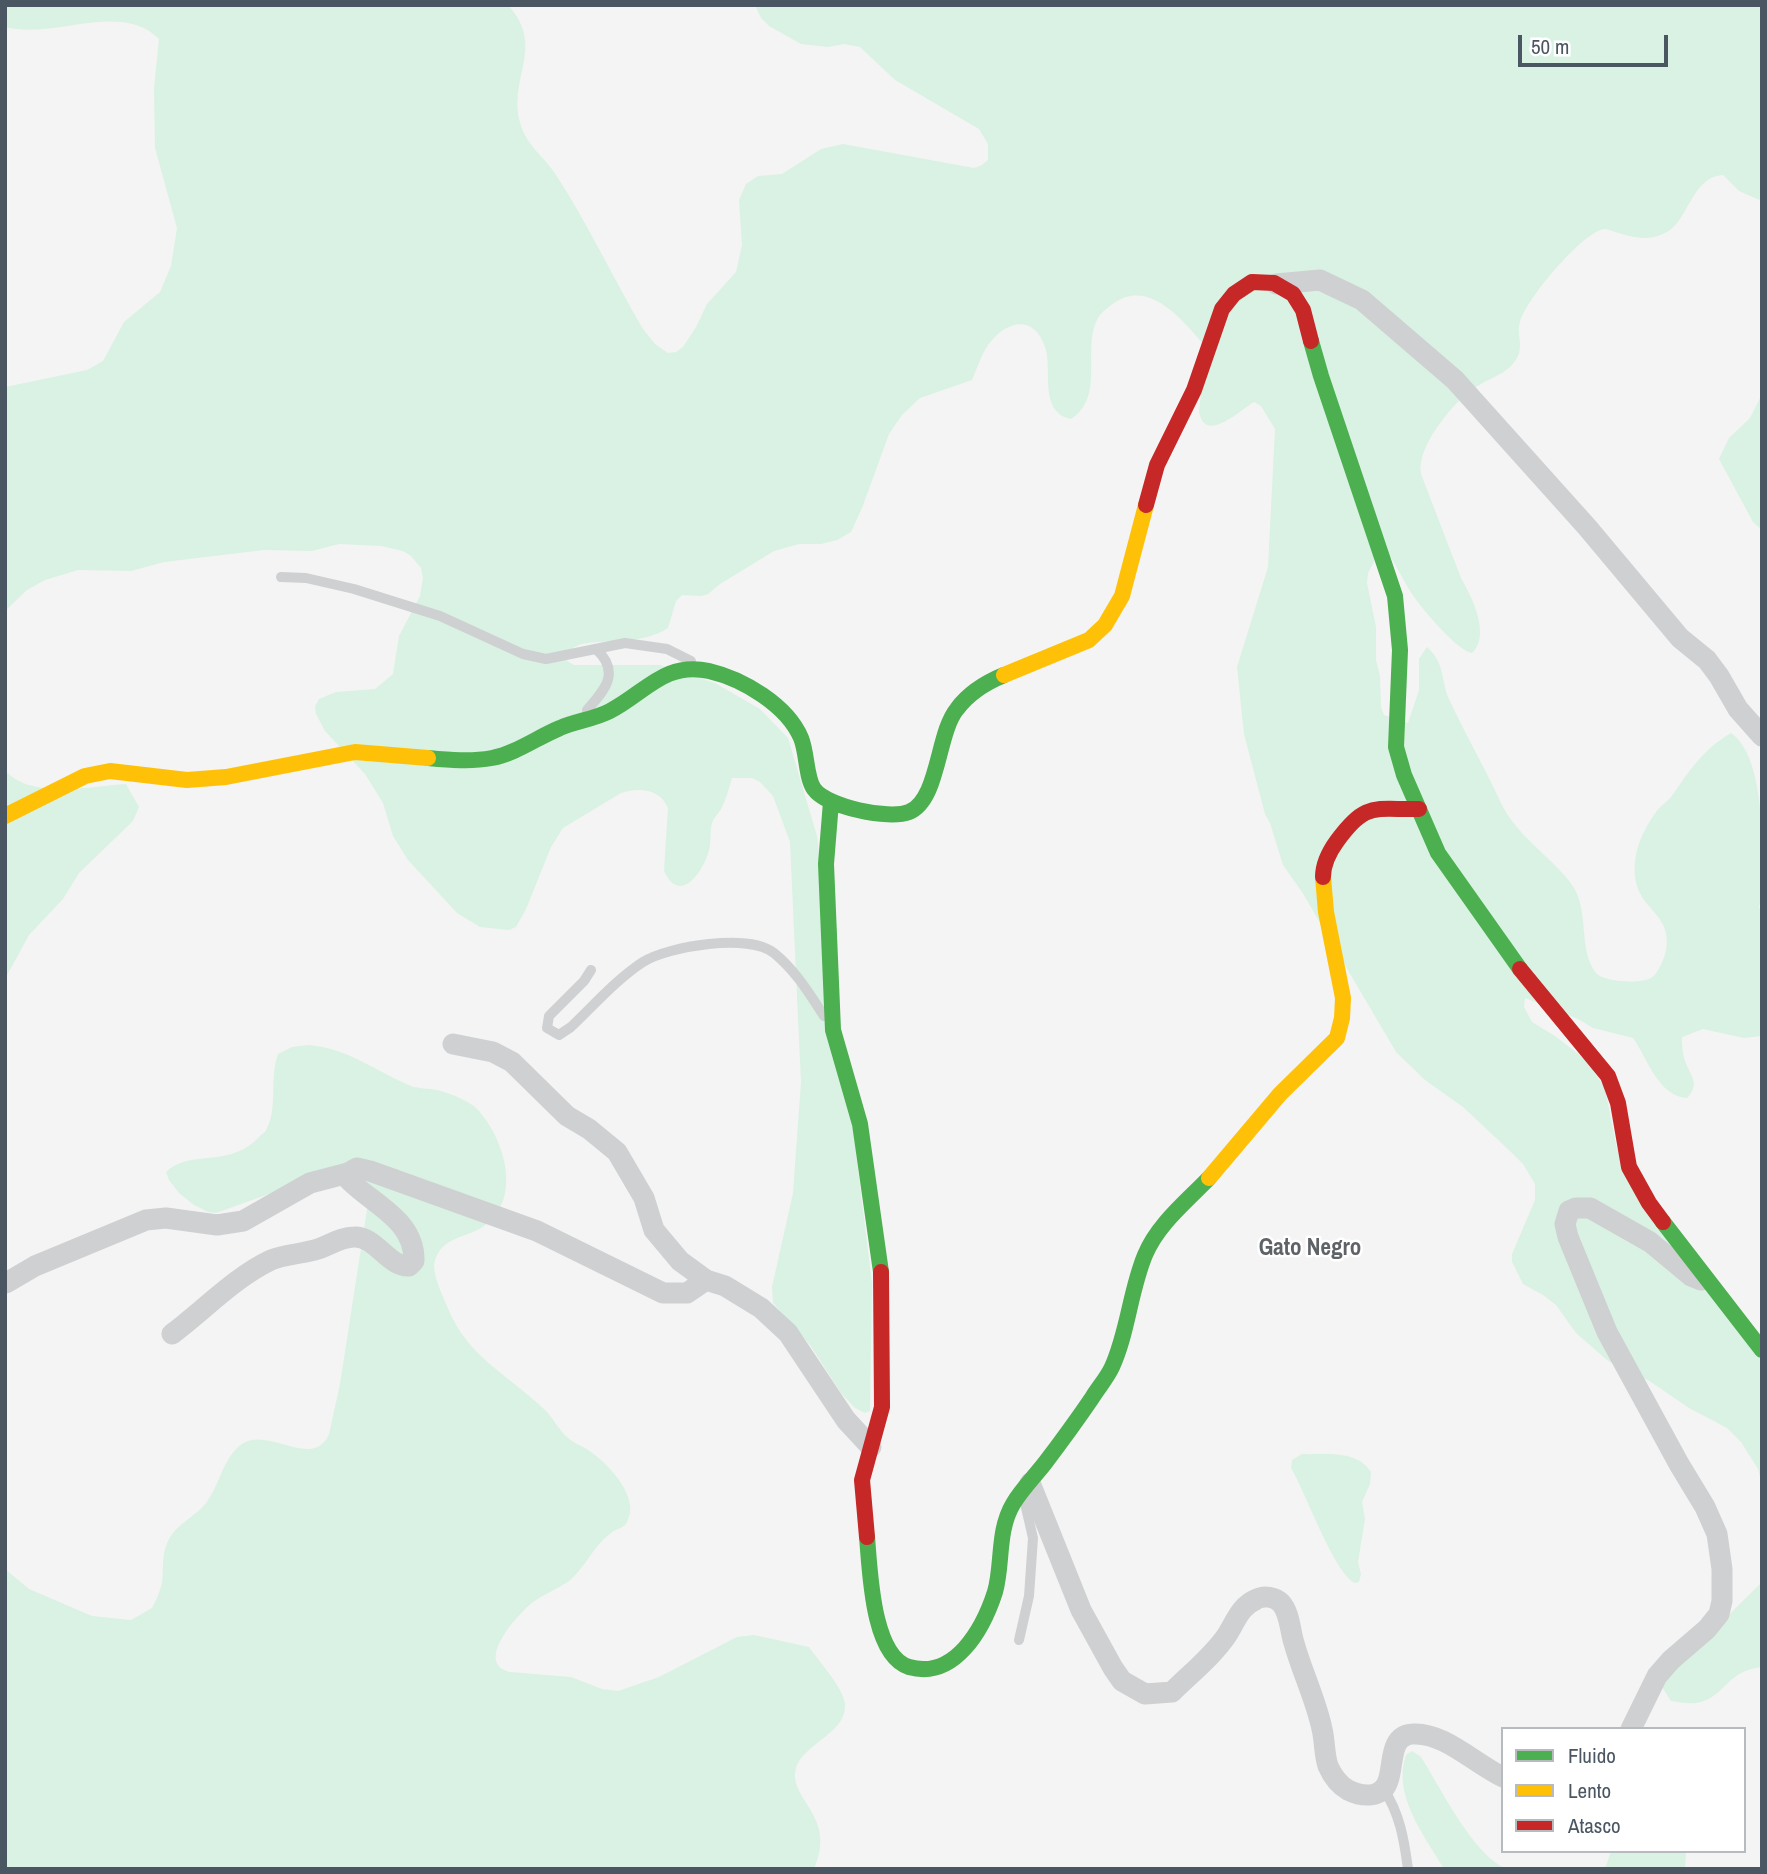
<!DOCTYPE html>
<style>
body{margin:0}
#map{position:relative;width:1767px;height:1874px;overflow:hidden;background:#f4f4f4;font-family:"Archivo Narrow",sans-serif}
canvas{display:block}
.frame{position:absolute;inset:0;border:7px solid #4a5661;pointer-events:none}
.legend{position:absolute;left:1501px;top:1727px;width:245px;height:126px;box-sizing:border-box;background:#fff;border:2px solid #b7bbc0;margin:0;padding:9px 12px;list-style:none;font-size:21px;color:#4a5661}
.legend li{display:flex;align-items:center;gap:14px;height:35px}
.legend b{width:35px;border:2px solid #b7bbc0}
.scale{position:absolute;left:1518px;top:35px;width:150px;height:32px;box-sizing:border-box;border:4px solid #4a5661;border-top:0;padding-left:9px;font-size:21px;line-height:24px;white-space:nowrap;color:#4a5661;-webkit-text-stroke:5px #fff;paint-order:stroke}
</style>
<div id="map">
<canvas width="1767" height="1874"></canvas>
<div class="frame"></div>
<ul class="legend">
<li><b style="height:9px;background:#4caf50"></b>Fluido</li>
<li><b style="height:9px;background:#ffc107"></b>Lento</li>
<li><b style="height:9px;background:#c62828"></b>Atasco</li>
</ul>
<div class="scale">50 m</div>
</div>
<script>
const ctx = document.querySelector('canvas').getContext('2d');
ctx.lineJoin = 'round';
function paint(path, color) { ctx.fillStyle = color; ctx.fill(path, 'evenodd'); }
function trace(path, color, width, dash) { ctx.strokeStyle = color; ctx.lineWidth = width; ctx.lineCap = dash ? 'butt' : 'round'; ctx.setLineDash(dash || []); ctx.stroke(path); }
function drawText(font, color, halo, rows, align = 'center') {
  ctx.font = font + ' "Archivo Narrow",sans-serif'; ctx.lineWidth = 5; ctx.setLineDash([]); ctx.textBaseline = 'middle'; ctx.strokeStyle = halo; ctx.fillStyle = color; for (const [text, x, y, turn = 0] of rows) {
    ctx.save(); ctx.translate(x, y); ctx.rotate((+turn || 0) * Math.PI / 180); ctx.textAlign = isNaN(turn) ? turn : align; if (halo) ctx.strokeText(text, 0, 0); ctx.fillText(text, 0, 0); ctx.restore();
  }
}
paint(new Path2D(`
 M5,5h503c38,42 0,73 12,117 6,24 24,34 36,53 32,49 57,103 87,154l12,15 13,9 8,-1 7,-5 13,-20 11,-23 29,-32 6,-27 -3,-45 7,-16 12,-8 24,-2 39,-25 22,-5 131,24 8,-3 6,-5v-16l-9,-15 -84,-49 -35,-33 -16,-3 -16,3 -27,-3 -32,-18 -8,-8 -6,-13h1007v196l-23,-10 -16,-16c-30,2 -34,41 -53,55 -16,11 -34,9 -51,3 -5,-1 -10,-4 -15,-4 -5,1 -10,4 -14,7 -19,12 -64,64 -70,86 -5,15 8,26 -9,44 -11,11 -29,15 -41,25 -20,16 -54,57 -49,83l40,104c11,19 30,57 11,75 -14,-2 -46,-40 -55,-52 -10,-13 -17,-29 -26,-43l-14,-2 -9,17 -1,10 9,44v33l4,16 1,31 3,8 24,8 11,-33v-31l8,-12c19,17 13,32 22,52 16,35 36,69 52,104 15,32 48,52 69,79 21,26 7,67 26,91 7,9 45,11 55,5 7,-4 13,-19 15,-27 6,-35 -21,-39 -29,-65 -7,-26 3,-52 19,-74 5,-7 13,-11 18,-19 17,-25 30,-44 57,-60 36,25 31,120 31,162l-3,12 3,6v123l-18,2 -41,-9 -21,8c0,8 0,16 3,24 5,14 16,23 2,37 -29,-2 -39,-39 -54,-60l-40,-10 -15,-9 -53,-21 -1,9 8,15 23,14 31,24 19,28 12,61 145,207v129l-4,-16 -17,-27 -14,-14 -38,-20 -41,-28 -24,-9 -17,-11 -31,-27 -20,-28 -13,-10 -20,-11 -11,-22v-8l23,-54v-16l-12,-20 -11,-11 -49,-46 -38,-27 -29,-28 -94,-160 -19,-27 -13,-42 -5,-9 -21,-80 -7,-67 31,-100 7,-138 -14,-23 -7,-4c-15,9 -49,42 -55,10l7,-65c-23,-26 -56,-69 -92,-44 -5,4 -13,9 -16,15 -17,30 8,79 -27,101 -33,-7 -18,-50 -26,-72 -11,-33 -39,-27 -57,-2 -7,10 -11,24 -16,35l-52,18 -18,17 -13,19 -27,74 -11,24 -14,8 -16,4h-22l-25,7 -54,33 -12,10 -7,2 -19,-1 -6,6 -8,27c-26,17 -58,11 -87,16l-8,4 -7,9 1,4 7,4h86l55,18 45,26 28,29 29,98 55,447 -2,128 -5,2 -10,-5 -14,-15 -31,-48 -37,-42 -1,-16 21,-94 8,-111 -11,-240 -17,-46 -13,-14 -8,-4h-20c-3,10 -6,22 -11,31 -3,5 -7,8 -9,14 -2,7 -1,15 -2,22 -3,22 -29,63 -46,26l4,-63c-8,-19 -28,-21 -47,-15l-58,35 -12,19 -25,62 -10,18 -7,3 -29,-3 -23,-14 -49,-53 -15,-24 -10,-33 -18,-29 -40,-43 -9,-17 -1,-8 4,-7 17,-7 39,-3 18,-15 6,-38 21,-40 3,-18 -2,-10 -10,-12 -8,-5 -22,-5 -42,-2 -27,7 -48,-1 -100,12 -33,9 -53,-1 -33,10 -18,10 -22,21v-224l82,-17 16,-9 21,-39 36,-30 11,-26 6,-38 -22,-80 -1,-60 5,-49c-38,-39 -105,1 -154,-12z
 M1762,394v136l-9,-8 -34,-63 10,-21 21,-20z
 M5,770c24,30 87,16 121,14l13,23 -6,14 -54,52 -16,26 -34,36 -24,44z
 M309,1045c41,4 66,26 102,41 8,3 17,2 26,4 12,3 34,11 42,21 27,31 44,91 2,117 -17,10 -38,9 -46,32 -4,12 7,34 12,46 20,52 63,69 100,106 7,8 12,18 20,25 5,5 12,8 18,11 18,11 42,35 45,57 1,6 -1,15 -5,20 -4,4 -10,4 -14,8 -17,12 -26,35 -42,48 -11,8 -25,13 -36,21 -15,12 -60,61 -23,70l61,5 31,12 16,2 41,-14 78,-40 17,-2 55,12c9,13 37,44 36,59 0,28 -42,38 -49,62 -9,31 42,47 18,101h-809v-300l24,20 63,27 39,4 21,-12c4,-8 8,-16 10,-25 2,-14 -1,-28 6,-42 8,-17 27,-24 38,-38 14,-18 17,-46 36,-59 27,-18 71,27 87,-10l11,-50 28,-181 -35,-32 -117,42 -8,-1 -14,-7 -15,-12 -10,-13 -3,-8c25,-24 63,-2 94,-36 5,-5 4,-1 7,-8 11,-21 2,-49 11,-74l14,-7z
 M1302,1454c24,1 54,-5 69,18l-1,12 -8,18 3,17 -7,43 3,12 -2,8 -4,1c-20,-8 -50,-92 -64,-115l1,-8z
 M1762,1582v85c-34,4 -35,25 -58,34 -10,4 -22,2 -33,0l-9,-14 3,-9z
 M1412,1751l9,6c21,33 50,95 85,112h-62c-20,-34 -52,-74 -38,-114z
 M1611,1851h75l-1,18h-80z`), '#d9f2e3');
trace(new Path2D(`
 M281,577l25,1 48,11 86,27 83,38 23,5 79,-16 42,6 24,12
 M587,710c18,-20 34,-38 9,-61
 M591,970l-7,11 -35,35 -2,12 12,7 12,-8c22,-21 47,-49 72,-65 26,-16 106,-29 131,-9 21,17 35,40 50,63
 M1019,1640l10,-44 4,-58 -9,-39
 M1383,1788c17,26 21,51 25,81`), '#ced0d2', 10);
trace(new Path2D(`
 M1276,284l44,-4 42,20 93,80 132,147 93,111 27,22 12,16 19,33 24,27
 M453,1044l40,8 19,10 55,54 22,13 28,23 27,46 10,32 26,31 26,19 19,6 36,22 27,25 58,87 25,27
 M6,1283l29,-17 111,-46 20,-2 51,7 26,-4 67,-38 38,-10
 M172,1334c32,-24 63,-57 99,-74 15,-6 32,-6 47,-11 12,-4 23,-12 36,-12 22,-1 34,30 55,29l5,-5c1,-42 -43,-57 -67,-83l1,-5 9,-5 13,3 167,60 126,62h24l19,-13
 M1030,1483l51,127 32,58 9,13 23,13 27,-2c18,-18 41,-36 55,-57 9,-14 13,-29 30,-36 7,-4 18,-2 24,4 9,10 9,28 13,40 8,29 22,57 28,86 3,12 2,25 6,37 4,9 11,19 20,24 14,7 34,9 40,-9 6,-17 1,-46 25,-47 31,-2 62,30 90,43
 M1631,1729l26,-53 14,-16 36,-31 12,-15 3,-13v-32l-5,-35 -12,-27 -26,-43 -72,-132 -39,-95 -3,-13 4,-13 7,-3h14l60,34 41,34 10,4`), '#ced0d2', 21);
trace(new Path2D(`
 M1311,341l10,35 74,220 5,54 -4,97 8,28 34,78 82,116
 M428,758c21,2 43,4 64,0 23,-4 46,-21 68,-30 16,-7 35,-9 50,-17 35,-18 55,-50 99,-40 34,8 78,34 92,67 6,14 5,40 13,51 13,18 75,31 95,23 30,-12 28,-79 48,-103 11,-15 30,-27 47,-34
 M831,802l-5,62 7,166 27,94 21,148
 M1663,1222l99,128
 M867,1537c3,33 5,119 42,130 46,13 74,-38 86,-75 8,-28 2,-61 18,-88 8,-14 22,-28 32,-41 16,-21 32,-43 47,-65 6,-10 15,-20 20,-31 16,-35 18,-76 33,-112 13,-31 41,-53 64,-77`), '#4caf50', 16);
trace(new Path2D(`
 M1004,675l85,-35 16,-15 17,-29 24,-91
 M5,816l80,-40 25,-5 77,9 39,-3 129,-25 73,6
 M1209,1178l71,-84 57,-56 5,-20 1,-20 -17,-86 -3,-35`), '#ffc107', 16);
trace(new Path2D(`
 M1146,505l11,-40 37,-75 28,-81 12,-15 18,-12 22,1 19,11 10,16 8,31
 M1323,877c0,-14 6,-25 14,-36 29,-40 37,-31 82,-32
 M1520,969l88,107 10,27 11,64 20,36 14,19
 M867,1537l-5,-57 20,-73 -1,-135`), '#c62828', 16);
drawText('bold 23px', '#5f6368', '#fff', [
 ["Gato Negro",1310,1249]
]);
</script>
